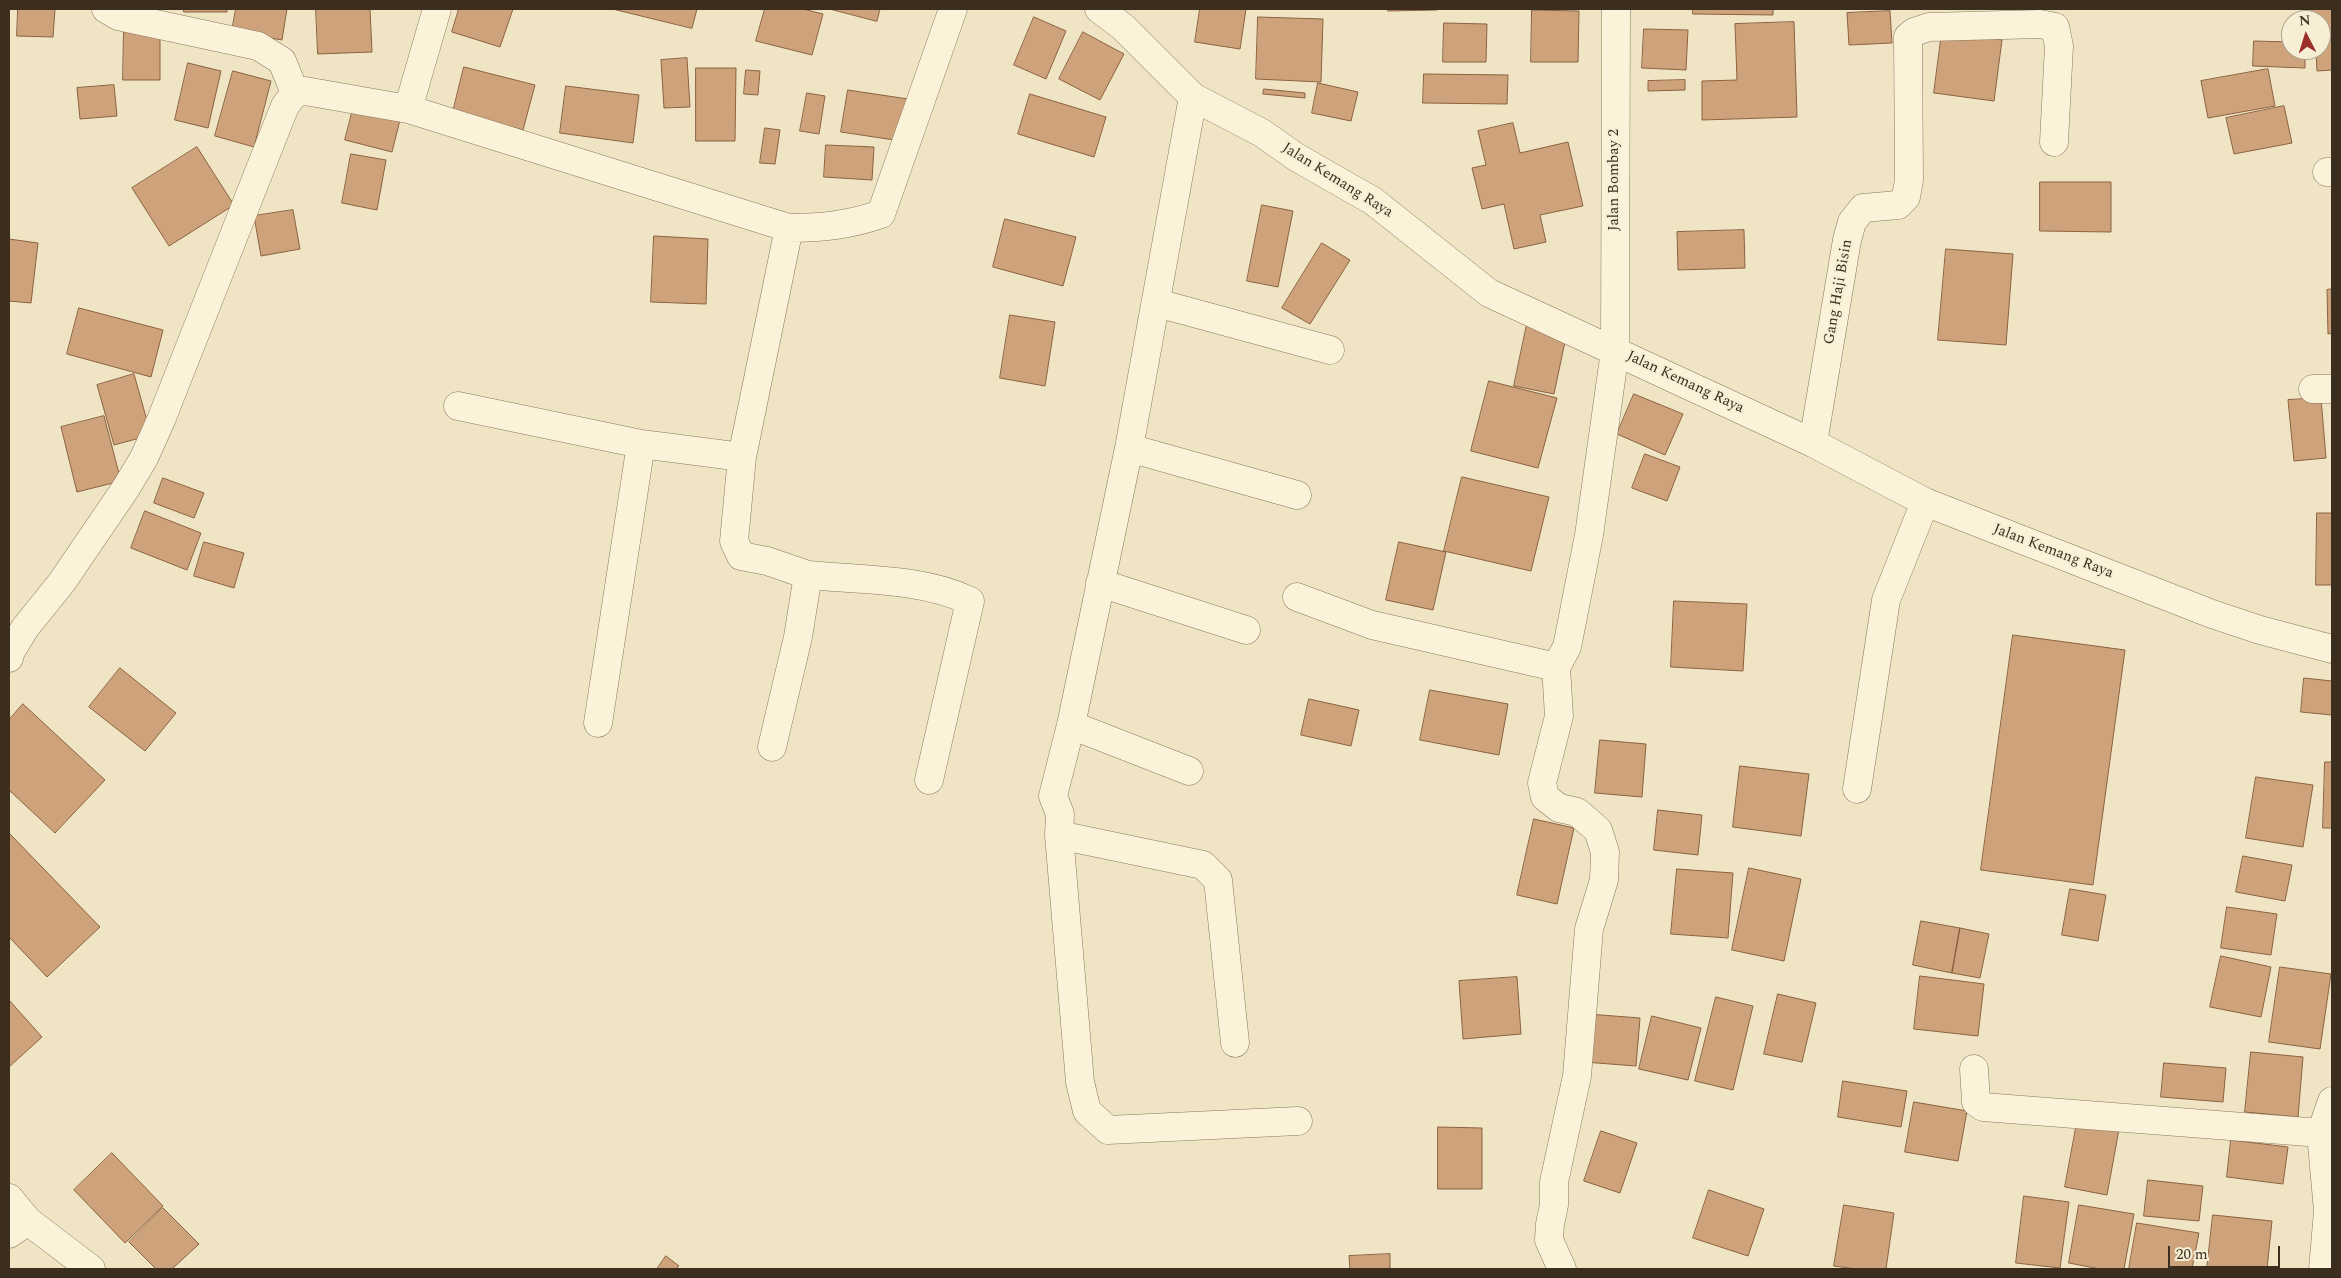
<!DOCTYPE html>
<style>
body{margin:0}
#map{position:relative;width:2341px;height:1278px;overflow:hidden;background:#efe5c5;font-family:Spectral,serif}
canvas{display:block}
.frame{position:absolute;inset:0;border:10px solid #3b2e1f;pointer-events:none}
.north{position:absolute;left:2281px;top:10px;width:50px;height:50px;box-sizing:border-box;background:#f7efd5;border:1px solid #aca28c;border-radius:50%;rotate:355deg;font-size:14px;font-weight:700;line-height:20px;text-align:center;color:#3b2e1f}
.north::after{content:'';display:block;margin:auto;width:18px;height:22px;background:#9c2f29;clip-path:polygon(50% 0,100% 100%,50% 72%,0 100%)}
.scale{position:absolute;left:2168px;top:1246px;width:112px;height:22px;box-sizing:border-box;border:2px solid #3b2e1f;border-top:0;padding-left:6px;font-size:15px;line-height:18px;white-space:nowrap;color:#3b2e1f;-webkit-text-stroke:4px #f7efd5;paint-order:stroke}
</style>
<div id="map">
<canvas width="2341" height="1278"></canvas>
<div class="frame"></div>
<div class="north">N</div>
<div class="scale">20 m</div>
</div>
<script>
const ctx = document.querySelector('canvas').getContext('2d');
ctx.lineJoin = 'round';
function paint(path, color) { ctx.fillStyle = color; ctx.fill(path, 'evenodd'); }
function trace(path, color, width, dash) { ctx.strokeStyle = color; ctx.lineWidth = width; ctx.lineCap = dash ? 'butt' : 'round'; ctx.setLineDash(dash || []); ctx.stroke(path); }
function drawText(font, color, halo, rows, align = 'center') {
  ctx.font = font + ' Spectral,serif'; ctx.lineWidth = 4; ctx.setLineDash([]); ctx.textBaseline = 'middle'; ctx.strokeStyle = halo; ctx.fillStyle = color; for (const [text, x, y, turn = 0] of rows) {
    ctx.save(); ctx.translate(x, y); ctx.rotate((+turn || 0) * Math.PI / 180); ctx.textAlign = isNaN(turn) ? turn : align; if (halo) ctx.strokeText(text, 0, 0); ctx.fillText(text, 0, 0); ctx.restore();
  }
}
const building = new Path2D(`
 M18,9h37l-2,28 -36,-1z
 M184,9h43v3h-43z
 M236,9h51l-5,31 -50,-9z
 M316,9h54l2,43 -54,2z
 M459,9h54l-13,38 -48,-15z
 M613,9h84l-5,19z
 M765,9h38l20,5 -11,41 -56,-14z
 M830,9h50l-3,12z
 M1200,9h46l-6,40 -45,-7z
 M1388,9h49v1l-49,1z
 M1693,9h80v6l-80,-1z
 M2305,9h27v23h-11v-12h-16z
 M1532,10l47,1 -1,51h-47z
 M1890,11l2,32 -43,2 -2,-32z
 M1034,17l32,14 -20,48 -32,-14z
 M1258,17l65,2 -2,63 -65,-3z
 M1794,22l3,95 -95,3v-39l35,-1 -2,-56z
 M1444,23l43,1 -1,38h-43z
 M124,27h36v53h-37z
 M1644,29l44,1 -2,40 -44,-2z
 M1083,32l41,22 -24,46 -41,-21z
 M1942,32l60,8 -8,61 -60,-8z
 M2321,39h11v31l-15,1 -1,-21h5z
 M2254,41l37,1v8h14v18l-52,-2z
 M687,58l3,49 -26,1 -3,-48z
 M188,63l33,8 -13,57 -33,-8z
 M464,67l71,18 -12,45 -70,-18z
 M696,68h40l-1,73h-39z
 M2268,69l7,37 -67,12 -7,-37z
 M746,70l14,1 -2,24 -14,-1z
 M233,71l38,10 -17,66 -39,-11z
 M1424,74l84,1 -1,29 -84,-1z
 M1685,80v10l-37,1v-10z
 M1318,83l40,9 -7,29 -39,-8z
 M114,85l3,31 -37,3 -3,-31z
 M566,86l73,9 -6,48 -73,-10z
 M1264,89l41,4v5l-42,-4z
 M848,90l60,9 -7,42 -60,-9z
 M807,93l18,3 -6,38 -19,-3z
 M1030,94l76,23 -12,40 -76,-23z
 M2284,106l8,37 -58,11 -8,-36z
 M353,109l47,11 -8,32 -47,-12z
 M1513,123l7,30 48,-11 15,64 -43,9 6,27 -32,7 -10,-45 -22,5 -10,-41 14,-3 -8,-34z
 M765,128l15,2 -5,34 -15,-1z
 M826,145l48,2 -2,33 -48,-3z
 M197,147l37,58 -65,41 -37,-58z
 M351,154l35,6 -9,50 -35,-7z
 M2040,182h71v50l-71,-1z
 M1262,205l31,6 -15,76 -31,-6z
 M293,210l7,39 -39,7 -7,-40z
 M1005,219l71,18 -13,49 -70,-19z
 M1744,230l1,38 -67,2 -1,-38z
 M654,236l54,3 -2,65 -55,-2z
 M9,239l29,4 -7,60 -22,-2z
 M1322,243l28,17 -40,64 -28,-16z
 M1946,249l67,5 -7,91 -68,-5z
 M2332,289v44l-4,1 -1,-44z
 M79,308l84,22 -12,47 -84,-23z
 M1010,315l45,7 -10,64 -45,-8z
 M1527,324l40,8 -13,62 -40,-8z
 M134,374l17,61 -37,10 -17,-60z
 M1489,381l68,17 -19,70 -67,-17z
 M1634,394l49,20 -18,41 -48,-21z
 M2321,398l5,60 -32,3 -6,-61z
 M104,416l17,65 -44,11 -16,-65z
 M1645,454l35,13 -13,34 -35,-13z
 M1462,477l87,20 -18,74 -87,-20z
 M163,478l41,15 -10,25 -40,-15z
 M145,511l56,22 -14,37 -56,-22z
 M2317,513h15v72h-16z
 M204,542l40,11 -10,35 -40,-12z
 M1399,542l47,10 -13,58 -47,-10z
 M1674,601l73,3 -4,67 -72,-4z
 M2013,635l112,15 -32,235 -112,-15z
 M120,668l56,45 -31,38 -56,-44z
 M2304,678l28,3v34l-31,-3z
 M1430,690l78,14 -9,51 -79,-15z
 M1309,699l50,11 -8,36 -50,-11z
 M23,704l82,76 -50,53 -46,-43v-70z
 M1600,740l46,4 -4,53 -47,-4z
 M2325,762h7v66h-9z
 M1740,766l69,8 -8,62 -68,-9z
 M2256,777l57,8 -10,62 -57,-9z
 M1658,810l44,5 -4,40 -44,-5z
 M1534,819l40,9 -17,76 -40,-9z
 M9,833l91,94 -53,50 -38,-40z
 M2243,856l49,9 -7,36 -49,-9z
 M1749,868l52,11 -17,82 -52,-11z
 M1677,869l56,4 -5,65 -57,-4z
 M2070,889l36,6 -8,46 -36,-6z
 M2227,907l50,7 -6,41 -50,-7z
 M1921,921l39,7 -8,45 -39,-8z
 M1960,928l29,6 -9,44 -28,-5z
 M2221,956l50,11 -10,50 -51,-10z
 M2280,967l51,7 -11,75 -51,-7z
 M1920,976l64,8 -6,52 -64,-7z
 M1517,977l4,57 -58,5 -4,-58z
 M1778,994l38,9 -14,59 -38,-8z
 M1716,997l37,9 -20,84 -38,-9z
 M9,1000l33,37 -33,30z
 M1588,1014l52,4 -4,48 -52,-4z
 M1652,1016l49,12 -13,52 -49,-11z
 M2251,1052l52,5 -5,60 -53,-5z
 M2164,1063l62,5 -3,34 -62,-5z
 M1843,1081l64,10 -6,36 -63,-10z
 M1914,1102l53,9 -9,50 -53,-9z
 M2078,1117l42,7 -13,71 -42,-8z
 M1438,1127l44,1v61h-44z
 M1601,1131l36,12 -17,50 -36,-12z
 M2231,1140l57,7 -5,37 -56,-7z
 M112,1153l51,53 -38,37 -51,-53z
 M2148,1180l55,6 -4,35 -55,-5z
 M1709,1190l55,19 -16,47 -55,-18z
 M2024,1196l45,6 -9,66 -44,-5z
 M1844,1205l50,8 -8,56h-30l-22,-3z
 M2079,1205l55,9 -10,55h-24l-31,-6z
 M163,1208l36,36 -27,25h-16l-27,-27z
 M2213,1215l59,6 -5,48h-60z
 M2137,1223l62,10 -7,36h-63z
 M1390,1254v15h-40l-1,-13z
 M666,1256l13,10 -3,3h-19z`);
paint(building, '#cea27a');
trace(building, '#8b6240', 1);
const minor = new Path2D(`
 M106,9l12,7 140,30 24,15 13,32
 M1099,9l24,18 70,70 69,36 34,24 77,44 116,92 324,150 112,59 287,112 48,16 72,19
 M1193,97l-64,351 -58,277 -18,71 7,18 -1,21 21,247 7,29 21,19 190,-9
 M408,109l381,119c33,0 60,-3 92,-14l72,-205
 M2327,172h5
 M1157,303l173,47
 M2313,389h19
 M458,406l183,38 101,13
 M1813,443l34,-203 5,-18 11,-14 35,-3 8,-8 3,-17 -1,-143 6,-5 15,-5 111,-3 15,3 4,19 -5,96
 M1129,448l168,47
 M808,575c52,5 114,3 162,26l-41,179
 M1100,583l146,47
 M1297,597l75,28 184,42
 M9,658l2,-7 14,-23 37,-46 64,-94 18,-30 17,-38 124,-314 10,-13 10,-2 103,18 29,-100
 M598,723l43,-279
 M1071,725l118,46
 M772,747l26,-110 10,-62 -41,-14 -26,-5 -7,-15 8,-84 47,-229
 M1857,789l29,-189 39,-98
 M1059,835l144,30 15,15 17,163
 M1974,1069l2,33 7,5 338,26
 M9,1198l19,23 63,48
 M9,1234l19,-13
 M1562,1269l-13,-29 1,-16 4,-19v-23l23,-106 12,-147 15,-49 1,-28 -7,-22 -21,-18 -18,-4 -14,-11 -3,-14 17,-67 -3,-49 11,-20 22,-112 26,-184 1,-342
 M2323,1269l5,-58 -7,-78 11,-32`);
trace(minor, '#8b775b', 29);
trace(minor, '#faf2d9', 28);
drawText('15px', '#3b2e1f', '#f7efd5', [
 ["Jalan Bombay 2",1615,180,-90],
 ["Jalan Kemang Raya",1337,181,32],
 ["Gang Haji Bisin",1839,292,-80],
 ["Jalan Kemang Raya",1685,383,25],
 ["Jalan Kemang Raya",2053,552,21]
]);
</script>
